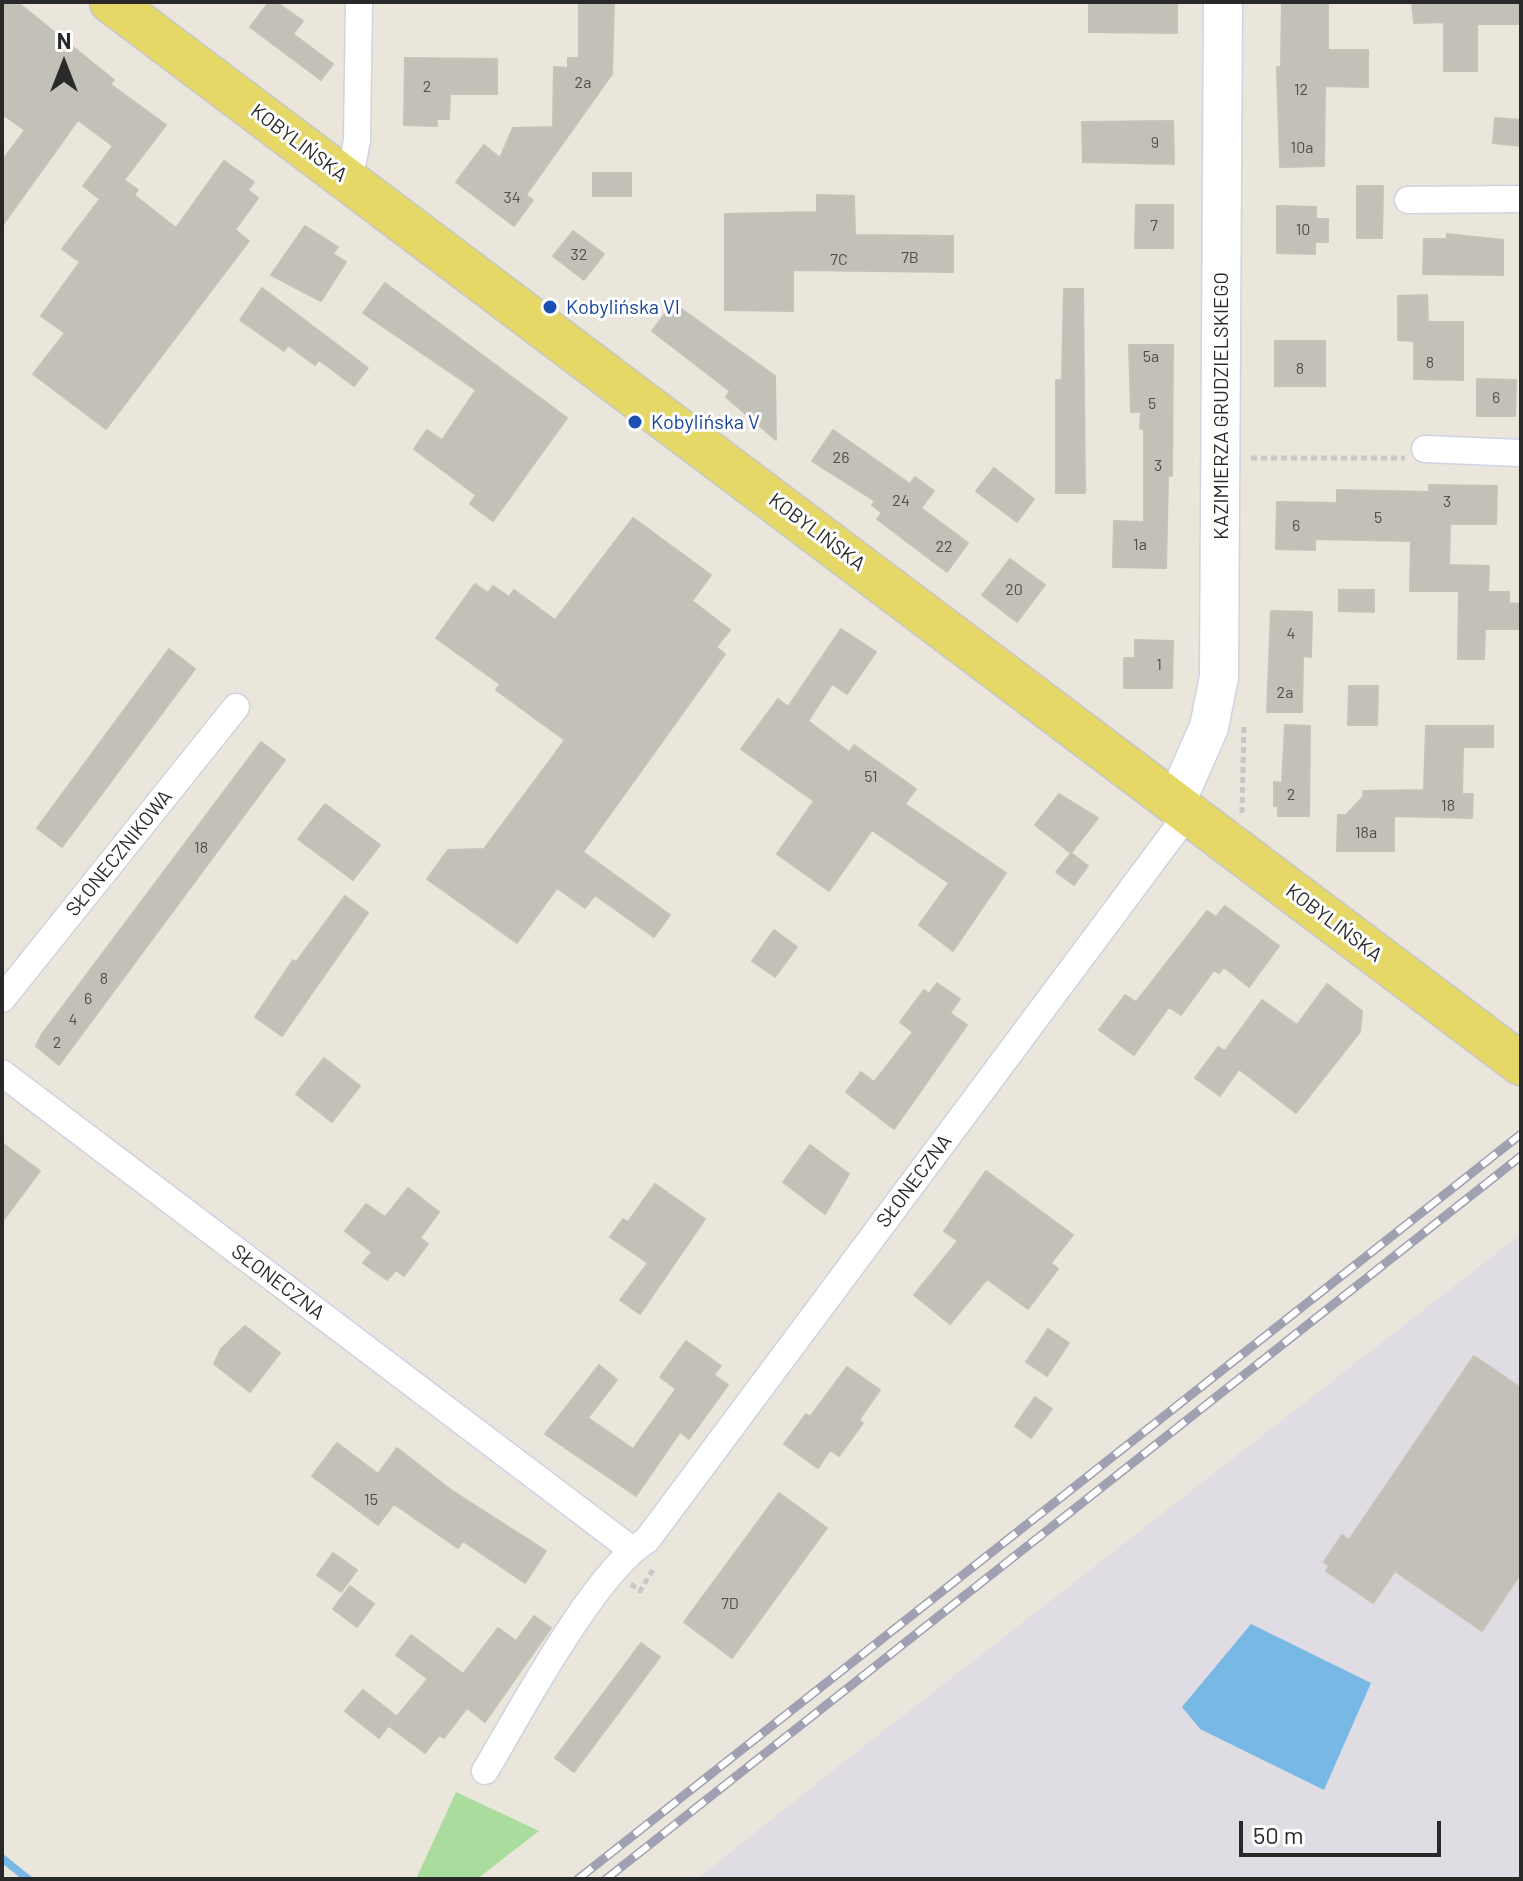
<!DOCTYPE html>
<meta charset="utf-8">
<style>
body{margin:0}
#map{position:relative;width:1523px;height:1881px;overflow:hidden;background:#eae6dc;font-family:Barlow,sans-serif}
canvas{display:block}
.frame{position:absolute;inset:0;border:4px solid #292929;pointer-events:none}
.north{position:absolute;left:24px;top:24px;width:80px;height:80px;-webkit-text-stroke:6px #fff;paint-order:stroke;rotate:0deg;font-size:22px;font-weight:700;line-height:32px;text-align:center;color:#292929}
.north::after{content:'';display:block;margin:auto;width:28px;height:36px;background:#292929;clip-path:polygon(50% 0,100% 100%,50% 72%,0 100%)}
.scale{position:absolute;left:1239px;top:1821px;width:202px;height:36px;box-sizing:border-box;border:4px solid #292929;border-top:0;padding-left:10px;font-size:24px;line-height:28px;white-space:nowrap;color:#292929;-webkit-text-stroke:6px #fff;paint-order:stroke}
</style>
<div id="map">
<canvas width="1523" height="1881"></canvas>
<div class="frame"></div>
<div class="north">N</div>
<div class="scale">50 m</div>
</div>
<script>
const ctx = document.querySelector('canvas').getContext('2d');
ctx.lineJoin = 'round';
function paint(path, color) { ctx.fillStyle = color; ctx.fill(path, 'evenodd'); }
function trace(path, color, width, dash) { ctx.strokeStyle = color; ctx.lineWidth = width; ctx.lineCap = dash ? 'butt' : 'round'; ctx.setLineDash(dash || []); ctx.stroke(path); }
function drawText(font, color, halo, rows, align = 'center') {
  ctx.font = font + ' Barlow,sans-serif'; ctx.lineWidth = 6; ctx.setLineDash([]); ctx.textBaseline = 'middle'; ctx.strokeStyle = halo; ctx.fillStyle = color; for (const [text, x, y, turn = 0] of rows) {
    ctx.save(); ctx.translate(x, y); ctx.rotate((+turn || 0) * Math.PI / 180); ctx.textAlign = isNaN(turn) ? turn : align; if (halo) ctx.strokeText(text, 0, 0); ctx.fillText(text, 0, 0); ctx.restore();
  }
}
paint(new Path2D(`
 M1521,1234v645h-824l139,-111z`), '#dfdce3');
paint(new Path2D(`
 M456,1792l83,39 -62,48h-61z`), '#aadd9d');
paint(new Path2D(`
 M1251,1624l120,59 -47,107 -124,-61 -18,-22z`), '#77b9e4');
trace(new Path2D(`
 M2,1858l26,21`), '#77b9e4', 8);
const building = new Path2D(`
 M2,2h15l97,78 -4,4 56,41 -42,55 14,10 -4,5 42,33 48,-67 30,21 -6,8 10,8 -23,32 14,11 -143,188 -73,-55 32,-41 -24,-17 39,-54 -18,-13 38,-50 -17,-13 30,-40 -35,-26 -76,106v-65l23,-31 -23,-16z
 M269,2h7l27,19 -10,13 40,30 -12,16 -71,-53z
 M579,2h35l-2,72 -86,121 7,5 -19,26 -58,-44 28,-37 16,13 13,-30 40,-1 1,-60 14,1v-10h11z
 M1089,2h88v31l-88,-1z
 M1282,2h46v48h40v37l-43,-1 -1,80 -44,1 -3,-100h4z
 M1412,2h109v22h-44v47h-33v-49l-30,1z
 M405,58l92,1v35h-47l-1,25h-12v7l-33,-1z
 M1495,118l26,2v26l-28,-3z
 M1173,121l1,43 -91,-2 -1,-40z
 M593,173h38v23h-38z
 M1357,186h26l-1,52h-25z
 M817,195l37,1 1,39 98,1v36l-160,-2v41l-68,-1v-96l92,-2z
 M1136,205h37v43h-38z
 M1277,206l39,1v12h12v23h-13v12l-38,-1z
 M305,226l33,21 -5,7 13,8 -25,39 -50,-26z
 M573,231l31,23 -20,26 -31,-24z
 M1447,234l56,6v35l-80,-1 1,-35h23z
 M385,283l182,135 -74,103 -23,-17 6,-9 -62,-46 13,-19 15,10 34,-50 -113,-77z
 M262,288l106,80 -14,18 -35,-26 -4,5 -27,-20 -4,6 -44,-31z
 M1064,289h19l2,204h-29v-113h6z
 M1427,295l1,27h35v58l-49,-1v-38l-16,-1v-44z
 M673,303l102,73 1,64 -50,-43 4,-6 -78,-60z
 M1275,341h50v45h-50z
 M1129,345h44l-1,131h-4l-2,92 -53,-1 1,-46 30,1v-93h-4l1,-17h-10z
 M1477,379l39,1 -1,36h-38z
 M833,430l77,54 5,-7 19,14 -13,17 47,35 -21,29 -70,-53 5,-6 -10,-8 3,-4 -63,-40z
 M994,468l40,31 -17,23 -41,-31z
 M1429,485l68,1 -1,38h-46l-1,41 40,1 -1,26h21v11l12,1v25h-36l-1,30h-26l1,-68h-49l1,-50 -96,-2v11l-39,-1 1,-47 60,1v-13l92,2z
 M633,518l78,57 -19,26 38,29 -14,17 9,7 -142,198 87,63 -16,22 -59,-42 -10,13 -28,-20 -40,55 -90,-64 21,-29 36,-1 81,-109 -69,-50 4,-6 -64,-46 39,-54 13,9 5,-7 16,11 5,-7 41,30z
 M1010,559l35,26 -28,37 -35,-27z
 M1339,590h35v22l-35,-1z
 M1271,611l41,1 -1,45 -8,-1 -1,56h-35z
 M841,629l35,23 -29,42 -15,-10 -24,37 41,31 5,-7 62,44 -11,15 101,69 -53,78 -34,-26 30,-42 -77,-53 -43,61 -52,-37 37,-53 -73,-52 37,-50 10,8z
 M1135,640l38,1 -1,47h-48v-30h11z
 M169,649l26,20 -133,178 -25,-19z
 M1349,686h29l-1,39h-29z
 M1285,725l25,1 -1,90h-31v-10h-4v-24l8,1z
 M1426,726h67v21h-30l-1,47h11l-1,24 -78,-2v35h-57l1,-36h8l17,-18v-6l61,-1z
 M261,742l24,18 -226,305 -23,-19 6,-12z
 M1059,794l39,24 -27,35 -36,-28z
 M325,804l55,41 -27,35 -55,-41z
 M1071,853l17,13 -14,19 -18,-13z
 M345,896l23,17 -86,123 -27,-19 38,-57 3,2z
 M1225,906l54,40 -30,41 -25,-20 -5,6 -5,-3 -33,45 -12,-8 -35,48 -35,-25 26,-35 11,7 71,-91 9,6z
 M774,930l23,17 -22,30 -23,-16z
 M937,983l23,16 -10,14 17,12 -73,104 -48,-37 15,-20 13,10 39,-50 -13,-10 24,-32 5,4z
 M1327,984l35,27 -2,21 -64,81 -57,-44 -19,27 -25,-18 23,-31 7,4 37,-51 35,25z
 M324,1058l36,28 -28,36 -36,-28z
 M2,1143l38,28 -38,51z
 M810,1145l39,29 -24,40 -42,-32z
 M986,1171l87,64 -22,28 7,6 -30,40 -41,-30 -37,45 -36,-29 44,-54 -14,-10z
 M655,1184l50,35 -65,95 -20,-14 28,-37 -38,-26 13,-18 5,3z
 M408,1188l31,24 -19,26 8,6 -24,32 -8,-6 -9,10 -24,-17 9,-11 -27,-21 21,-27 19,13z
 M245,1326l35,27 -30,39 -36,-28 7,-15z
 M1048,1329l21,14 -22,33 -21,-14z
 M686,1341l35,25 -7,9 14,10 -39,54 -9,-7 -44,64 -91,-62 54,-69 18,15 -29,38 45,31 43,-60 -16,-12z
 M1474,1356l47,32v185l-39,58 -87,-60 -22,32 -47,-32 3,-5 -5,-4 18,-27 7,5z
 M847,1367l33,23 -21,30 4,3 -24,33 -9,-6 -12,18 -34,-24 22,-30 4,3z
 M1035,1397l17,12 -21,29 -16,-12z
 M337,1443l41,31 19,-26 54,42 95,61 -21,32 -62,-42 -5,7 -64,-44 -16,21 -66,-49z
 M779,1493l48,35 -95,130 -48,-36z
 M333,1553l24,17 -16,22 -24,-17z
 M350,1586l24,18 -17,23 -24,-18z
 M534,1616l17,12 -66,94 -18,-14 -23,30 -5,-3 -14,18 -36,-27 39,-47 -32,-24 15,-20 52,39 35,-46 18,13z
 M641,1643l19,14 -86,115 -19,-14z
 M363,1690l33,26 -17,22 -34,-27z`);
paint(building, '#c3c0b8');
trace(building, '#c5c2b6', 2);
const street = new Path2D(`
 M343,176l10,-15 4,-21 2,-138
 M1408,200l113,-1
 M1425,449l96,4
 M2,999l234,-292
 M2,1073l629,476
 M485,1771c34,-57 110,-200 162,-231l531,-713 -2,-25`);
const secondary = new Path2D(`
 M1176,802l33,-75 10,-50 4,-675`);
const primary = new Path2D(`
 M111,2l1410,1062`);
trace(street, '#d1d2e1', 29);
trace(secondary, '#d1d2e1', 41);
trace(primary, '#c7c7c7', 45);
trace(new Path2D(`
 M1251,458h154
 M1242,813l2,-90
 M631,1584l9,7 14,-23`), '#c7c7c7', 5, [6, 4]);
trace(street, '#fff', 26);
trace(secondary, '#fff', 38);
trace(primary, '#e5d866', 42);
const rail = new Path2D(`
 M578,1879l943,-745
 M606,1879l915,-723`);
trace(rail, '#9fa0b2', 9);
trace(rail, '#fff', 6, [18]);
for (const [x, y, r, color] of [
 [550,307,8,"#1a4fb4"],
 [635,422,8,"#1a4fb4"]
]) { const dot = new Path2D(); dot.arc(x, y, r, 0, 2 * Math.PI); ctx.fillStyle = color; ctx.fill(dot); trace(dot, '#fff', 3); }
drawText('16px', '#504f4d', null, [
 ["2a",583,83],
 ["2",427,87],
 ["12",1301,90],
 ["9",1155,143],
 ["10a",1302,148],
 ["34",512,198],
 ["7",1154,226],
 ["10",1303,230],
 ["32",579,255],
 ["7B",910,258],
 ["7C",839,260],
 ["5a",1151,357],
 ["8",1430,363],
 ["8",1300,369],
 ["6",1496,398],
 ["5",1152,404],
 ["26",841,458],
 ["3",1158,466],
 ["24",901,501],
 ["3",1447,502],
 ["5",1378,518],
 ["6",1296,526],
 ["1a",1140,545],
 ["22",944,547],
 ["20",1014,590],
 ["4",1291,634],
 ["1",1159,665],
 ["2a",1285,693],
 ["51",871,777],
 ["2",1291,795],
 ["18",1448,806],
 ["18a",1366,833],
 ["18",201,848],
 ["8",104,979],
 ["6",88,999],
 ["4",73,1020],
 ["2",57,1043],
 ["15",371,1500],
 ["7D",730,1604]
]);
drawText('20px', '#292929', '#fff', [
 ["KOBYLIŃSKA",299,143,37],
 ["KAZIMIERZA GRUDZIELSKIEGO",1221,406,-90],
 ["KOBYLIŃSKA",817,532,37],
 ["SŁONECZNIKOWA",119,853,-51],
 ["KOBYLIŃSKA",1334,923,37],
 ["SŁONECZNA",914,1181,-53],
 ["SŁONECZNA",278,1282,37]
]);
drawText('20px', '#164399', '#fff', [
 ["Kobylińska VI",566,307],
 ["Kobylińska V",651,422]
], 'left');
</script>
